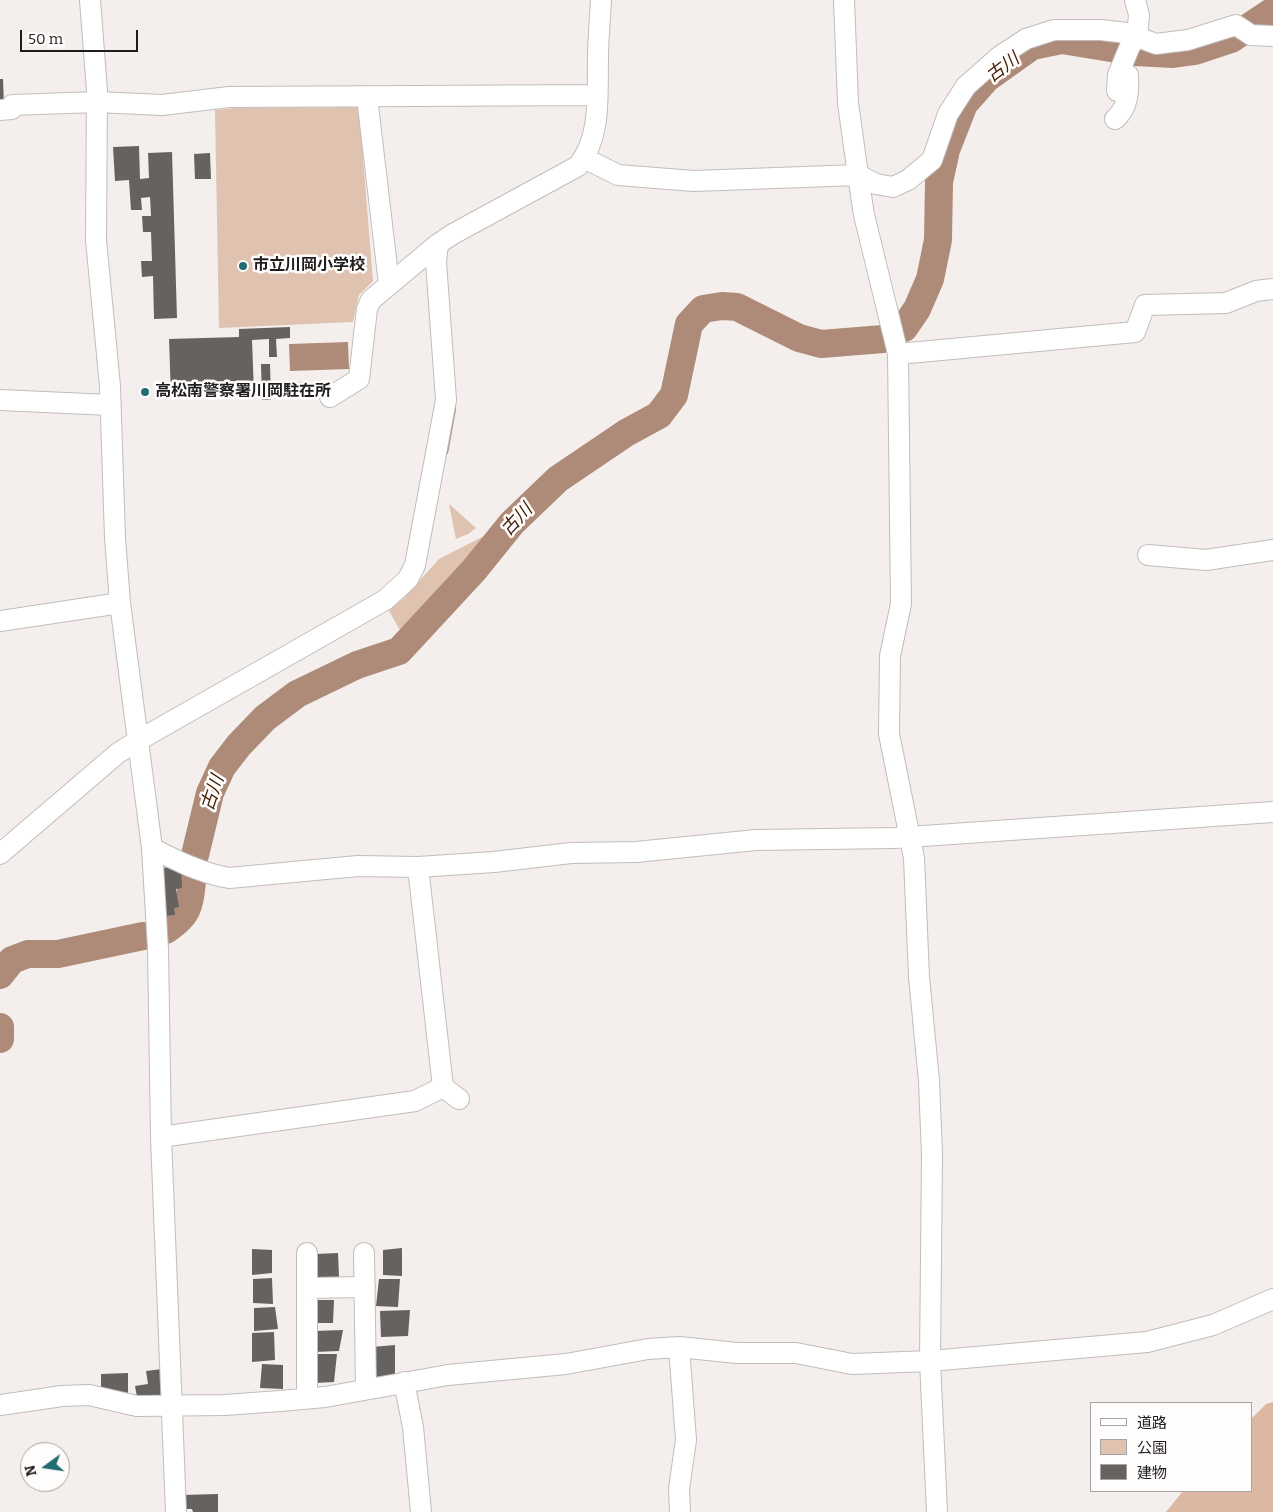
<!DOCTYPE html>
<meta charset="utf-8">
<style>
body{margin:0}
#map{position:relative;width:1273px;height:1512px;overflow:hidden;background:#f4efec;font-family:Bitter,"Noto Sans JP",serif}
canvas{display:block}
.legend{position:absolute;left:1090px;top:1402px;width:162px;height:90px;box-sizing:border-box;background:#fffdfc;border:1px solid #a5a3a3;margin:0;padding:6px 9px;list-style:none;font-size:15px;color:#1f1d1d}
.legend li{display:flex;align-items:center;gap:10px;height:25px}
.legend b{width:25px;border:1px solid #a5a3a3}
.north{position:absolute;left:20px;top:1442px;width:50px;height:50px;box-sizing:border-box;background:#fffdfc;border:1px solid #a5a3a3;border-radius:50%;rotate:256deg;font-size:14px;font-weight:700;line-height:20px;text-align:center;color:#1f1d1d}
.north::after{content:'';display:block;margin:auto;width:18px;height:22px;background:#216d72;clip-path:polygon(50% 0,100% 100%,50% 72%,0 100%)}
.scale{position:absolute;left:20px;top:30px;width:118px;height:22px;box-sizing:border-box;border:2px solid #1f1d1d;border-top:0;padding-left:6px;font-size:15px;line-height:18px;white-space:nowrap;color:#1f1d1d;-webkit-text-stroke:4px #fffdfc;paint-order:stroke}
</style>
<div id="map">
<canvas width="1273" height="1512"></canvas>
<ul class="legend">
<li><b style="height:6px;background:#fff"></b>道路</li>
<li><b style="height:14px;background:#e0c2b0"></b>公園</li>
<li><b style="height:14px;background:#66625f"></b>建物</li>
</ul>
<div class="north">N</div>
<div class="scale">50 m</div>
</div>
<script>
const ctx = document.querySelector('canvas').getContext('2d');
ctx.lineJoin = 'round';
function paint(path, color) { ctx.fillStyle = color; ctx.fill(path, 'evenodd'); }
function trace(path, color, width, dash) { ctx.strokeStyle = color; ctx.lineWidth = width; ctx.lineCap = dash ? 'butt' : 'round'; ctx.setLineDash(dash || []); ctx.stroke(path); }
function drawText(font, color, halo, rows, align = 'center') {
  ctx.font = font + ' Bitter,"Noto Sans JP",serif'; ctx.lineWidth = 5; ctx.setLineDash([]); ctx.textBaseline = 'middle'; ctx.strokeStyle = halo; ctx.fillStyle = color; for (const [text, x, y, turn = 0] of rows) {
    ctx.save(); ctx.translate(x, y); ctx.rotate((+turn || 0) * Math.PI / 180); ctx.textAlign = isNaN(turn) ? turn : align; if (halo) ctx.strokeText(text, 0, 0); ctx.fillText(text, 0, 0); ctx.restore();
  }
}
paint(new Path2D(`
 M359,107l14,174 -14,14 -6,27 -134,6 -4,-218 20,-2z
 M449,504l27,24 -8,6 -12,5z
 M482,537l3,7 -79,93 -9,4 4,-9 -13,-23 15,-10 36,-40z`), '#e0c2b0');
paint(new Path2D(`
 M1273,1402v110h-107l17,-21h69v-73l14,-14z`), '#dcb8a3');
paint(new Path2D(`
 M348,342l1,27 -59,2 -1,-27z
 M289,382h16l1,13 -17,1z`), '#ad8b78');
trace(new Path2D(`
 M446,452l8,-44`), '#ad8b78', 4.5);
trace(new Path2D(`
 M904,328l13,-19 13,-30 8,-39 1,-58 7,-32 18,-46 23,-26 45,-32 30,-6 73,12 38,2 22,-3 36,-12 42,-28
 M195,855l15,-62 12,-26 17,-22 26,-27 32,-24 60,-29 42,-14 75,-81 38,-47 46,-44 68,-46 33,-18 15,-20 15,-71 14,-15 19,-3 15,1 62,31 22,6 62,-5
 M166,930c22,-15 23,-22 26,-48
 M0,975l12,-15 16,-6h30l85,-18
 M0,1027v12`), '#ad8b78', 28);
paint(new Path2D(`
 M0,79h3l1,27h-4z
 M139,146l1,33 9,-1 -1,-25 24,-1 5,166 -23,1 -1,-43 -11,1 -1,-16h11l-1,-29h-8l-1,-16h9l-1,-19 -9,1 1,12h-11l-2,-30 -14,1 -2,-34z
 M210,153l1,26h-16l-1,-25z
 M290,327v11l-14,1 1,18h-8v-18l-17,1 2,53 -83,3 -2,-57 70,-2v-8z
 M261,364h9l1,36h-9z
 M181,865l1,23 -6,1 3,18 -5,1 1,7 -13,1 -5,-47z
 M402,1248v28l-19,-1v-25z
 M252,1249l20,1v23l-20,2z
 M338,1253l1,24 -25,1 1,-24z
 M272,1278l1,26 -20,-1v-24z
 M379,1279h21l-2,28 -22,-1z
 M313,1300h21l-1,23h-20z
 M275,1307l3,22 -24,2v-23z
 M410,1310l-2,26 -27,1 -1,-26z
 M343,1330l-4,21 -25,1v-21z
 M274,1332l1,28 -23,2v-29z
 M395,1345v31l-21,1 -2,-30z
 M313,1354h24l-3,28 -20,1z
 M262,1364l21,1v24l-23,-1z
 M162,1369l2,33 -26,1 -3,-17 13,-2 -2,-13z
 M128,1373v21l-27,1v-21z
 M218,1494v18h-25l-1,-3h-10v-14z`), '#66625f');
const minor = new Path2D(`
 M90,0l7,91 -1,149 14,146 5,152 5,65 32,245 6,101 3,188 15,375
 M844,0l4,103 10,72 6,40 34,139 3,250 -11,52 -1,78 25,124 5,119 10,104 3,74 -2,206 7,151
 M1117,91l1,-16 12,-29 7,-10 2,-21 -4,-15
 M367,97l22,187
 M0,110l12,-1v-4l85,-3 65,3 67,-8 368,-2
 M1115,119c13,-11 14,-27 13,-44
 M584,158l34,17 76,6 164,-6 18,9 17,3 15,-7 24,-20 16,-46 18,-28 34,-30 26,-17 28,-9h47l26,3 29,11 32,-4 48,-15 15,10 22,1
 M898,354l237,-22 10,-27 81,-2 30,-12 17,-2
 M330,397l29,-18 8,-70 4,-9 67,-56
 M0,400l110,5
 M1148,555l58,5 67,-10
 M0,621l120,-18
 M152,848c25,13 49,25 77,30l129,-12 60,1 76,-5 77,-9 65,-1 120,-12 138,-2 379,-26
 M0,854l118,-101 21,-13 246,-140 23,-21 7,-14 31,-165 -10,-138 2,-18 15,-10 125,-68c24,-30 19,-72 20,-108 0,-19 2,-39 3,-58
 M418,867l25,220 16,12
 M161,1137l254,-36 28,-14
 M364,1253l2,136
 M307,1288l58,-1
 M679,1347l7,93 -7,49 1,23
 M404,1382l9,45 8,85
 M307,1398v-145
 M0,1405l62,-9 27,-1 48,11 88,-1 55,-4 45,-4 123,-22 118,-11 82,-15 31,-2 58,6h59l56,11 78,-3 217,-19 66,-17 60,-26`);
trace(minor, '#c1bdba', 22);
trace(minor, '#fff', 20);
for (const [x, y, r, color] of [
 [243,266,5,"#216d72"],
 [145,392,5,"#216d72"]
]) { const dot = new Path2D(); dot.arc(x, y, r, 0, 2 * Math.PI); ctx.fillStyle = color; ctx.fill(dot); trace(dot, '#fffdfc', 2); }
drawText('bold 16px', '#1f1d1d', '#fffdfc', [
 ["市立川岡小学校",253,266],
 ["高松南警察署川岡駐在所",155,392]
], 'left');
drawText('italic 18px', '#442108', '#fffdfc', [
 ["古川",1003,68,-37],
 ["古川",517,520,-47],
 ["古川",213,793,-71]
]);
</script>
